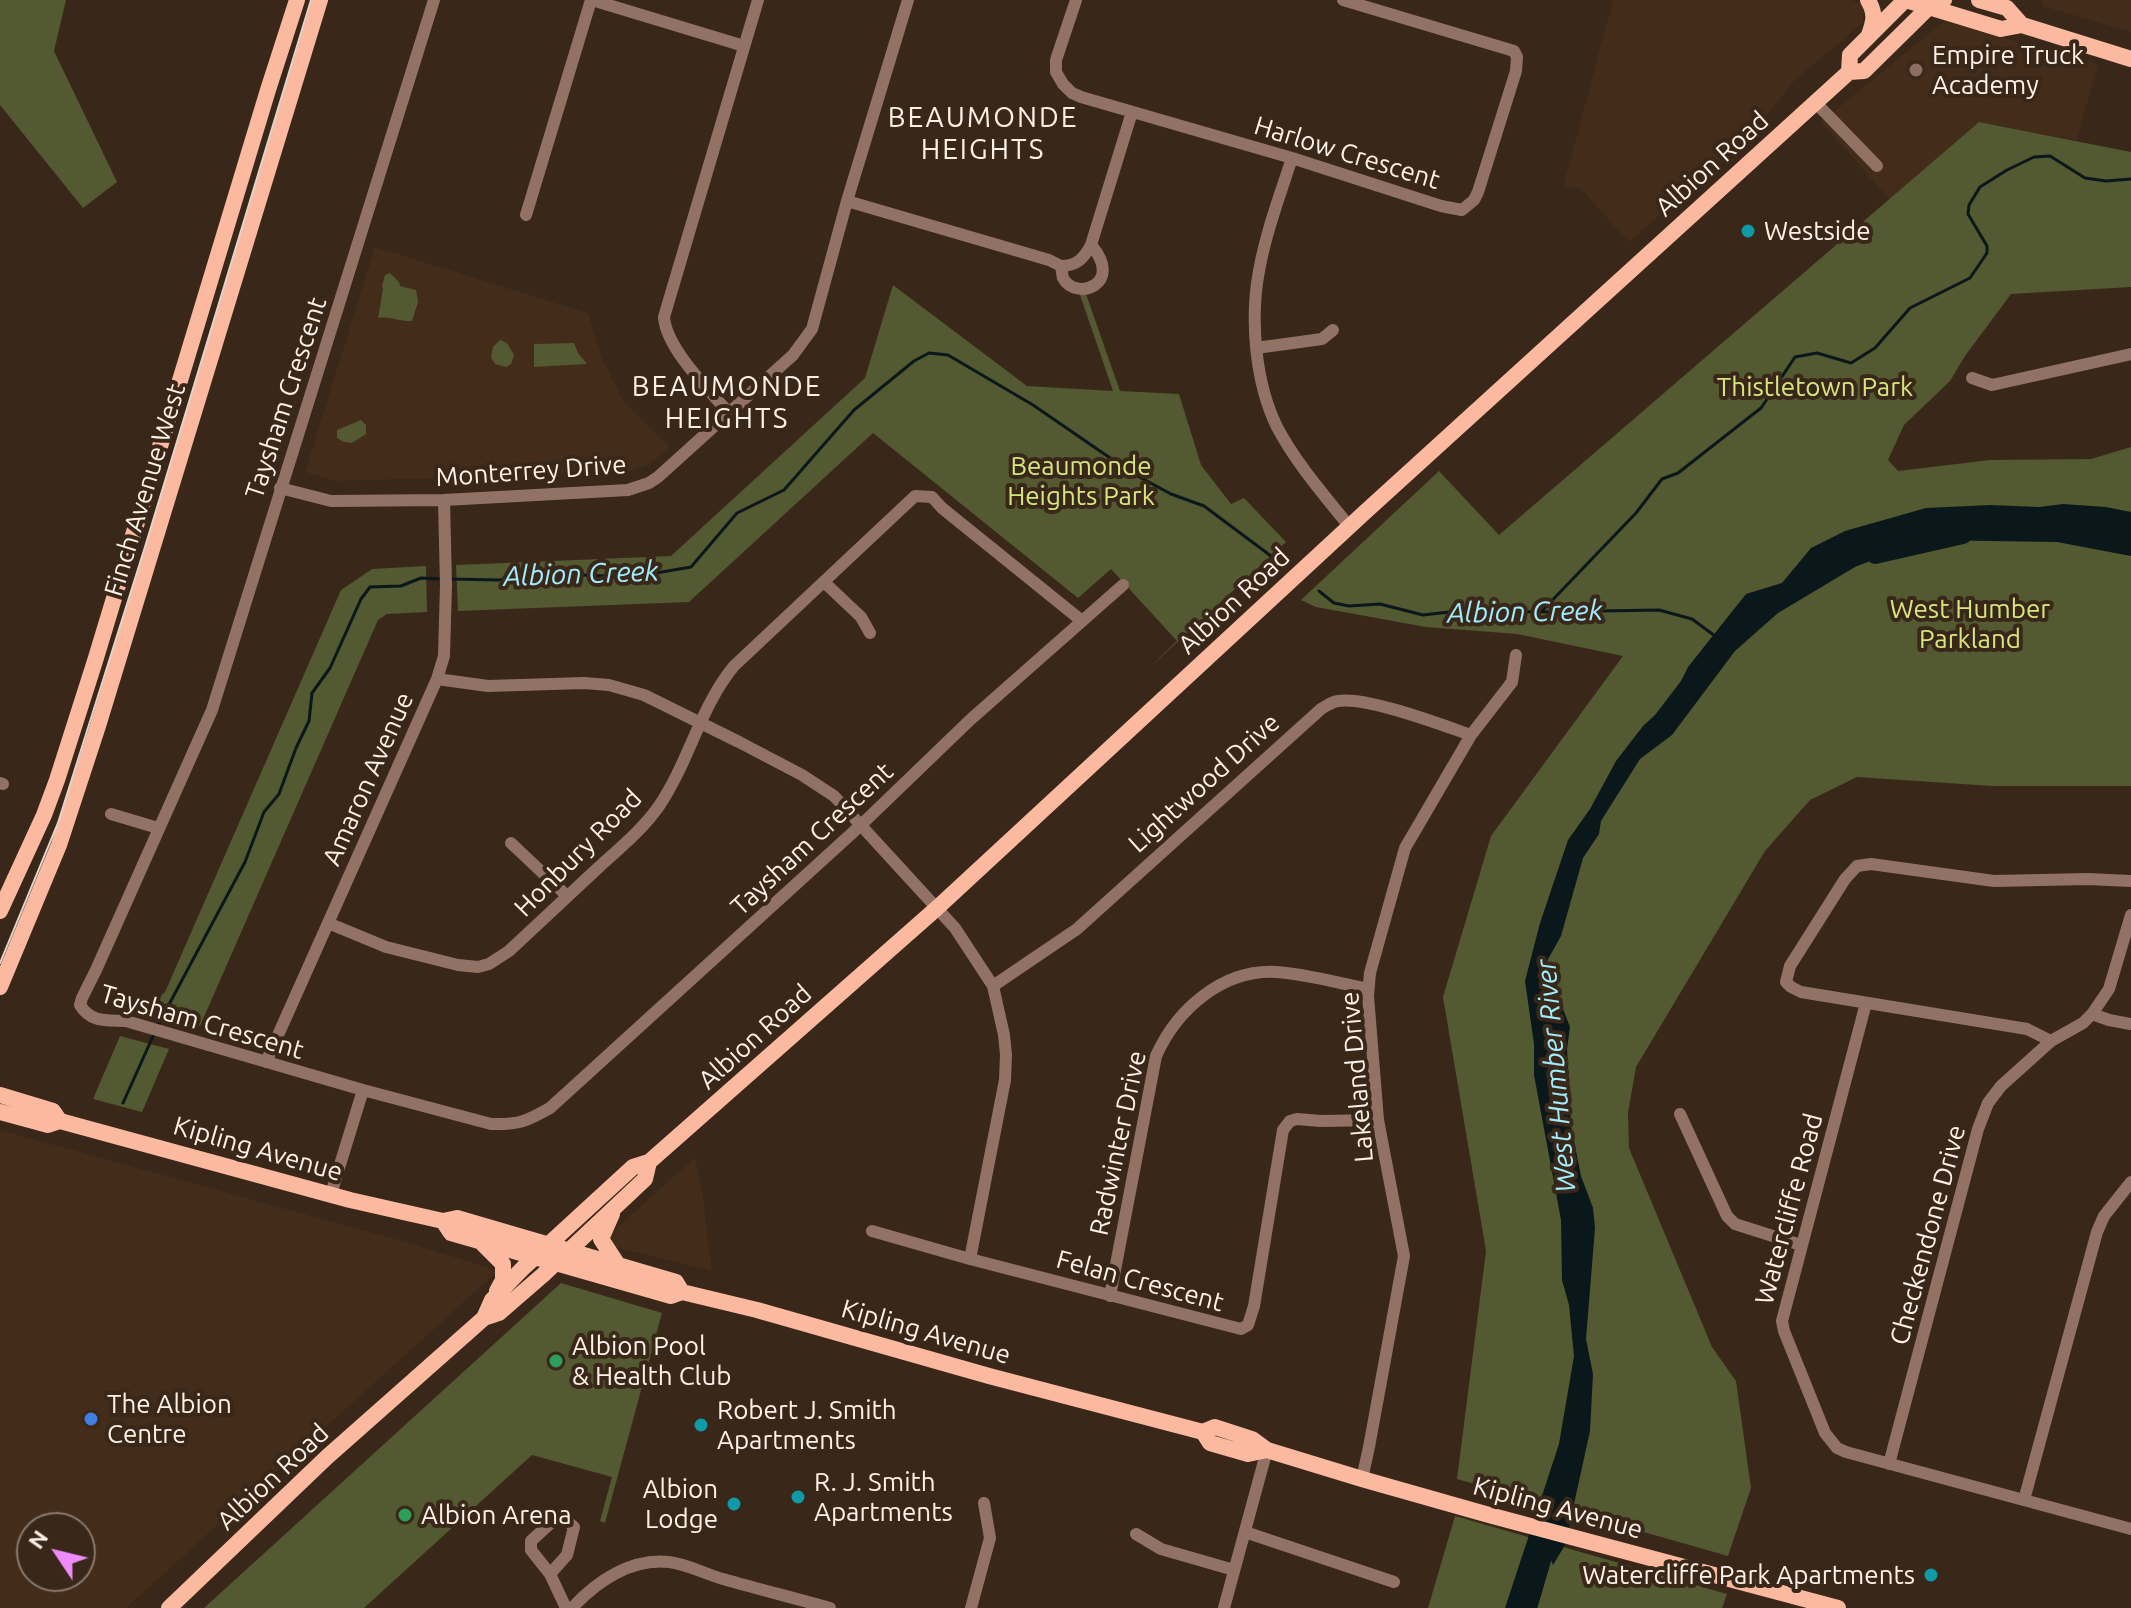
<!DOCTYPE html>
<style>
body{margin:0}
#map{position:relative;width:2131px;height:1608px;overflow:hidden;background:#392719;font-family:Ubuntu,sans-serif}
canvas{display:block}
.north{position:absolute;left:16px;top:1512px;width:80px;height:80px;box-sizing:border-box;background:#392719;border:2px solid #87786c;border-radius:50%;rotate:305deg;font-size:22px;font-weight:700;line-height:32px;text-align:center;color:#fdf1e8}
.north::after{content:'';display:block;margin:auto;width:28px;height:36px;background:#ed8cf9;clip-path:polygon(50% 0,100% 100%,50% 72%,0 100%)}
</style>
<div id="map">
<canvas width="2131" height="1608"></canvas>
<div class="north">N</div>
</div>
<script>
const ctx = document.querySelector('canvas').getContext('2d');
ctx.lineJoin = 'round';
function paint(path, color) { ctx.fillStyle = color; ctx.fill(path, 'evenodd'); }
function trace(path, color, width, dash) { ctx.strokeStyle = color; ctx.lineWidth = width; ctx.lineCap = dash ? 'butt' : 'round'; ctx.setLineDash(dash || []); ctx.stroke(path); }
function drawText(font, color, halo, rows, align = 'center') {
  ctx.font = font + ' Ubuntu,sans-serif'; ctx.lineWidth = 8; ctx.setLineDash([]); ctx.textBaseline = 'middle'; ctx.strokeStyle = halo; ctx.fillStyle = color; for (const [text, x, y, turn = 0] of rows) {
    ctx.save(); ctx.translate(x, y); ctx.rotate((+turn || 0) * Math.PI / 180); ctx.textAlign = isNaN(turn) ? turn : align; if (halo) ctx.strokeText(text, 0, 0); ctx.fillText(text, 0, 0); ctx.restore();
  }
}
paint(new Path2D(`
 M1613,0h238l12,4v19l-68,57 -41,51 -125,111 -49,-54 -17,-1z
 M2041,0h90v32l-88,-26z
 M1944,21l154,43 -21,76 -98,-18 -89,78 -69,-78z
 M375,247l213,66 14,46 20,40 48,48 -22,18 -24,8 -288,8 -31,-9z
 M0,1130l413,114 85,27 -372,337h-126zM32,1528h48v48h-48z
 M695,1157l7,33 10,81 -97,-24 -4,-6v-6l7,-8z`), '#432c19');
paint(new Path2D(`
 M0,0h66l-12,51 63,131 -34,26 -83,-103z
 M1979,122l152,30v135l-120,7 -46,62 -15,25 -46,44 -16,35 10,11 92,-11 101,-1 40,-12v339h-139l-135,-9 -47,23 -45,51 -129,216 -8,46 1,35 83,199 24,34 15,107 -23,68 -271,-77 29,-228 -43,-254 48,-161 132,-180 -106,-22 -91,-7 -110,-20 -15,-7 138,-129 60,64z
 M390,273l9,9 1,4 16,4 2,12 -6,19c-11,1 -23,-5 -34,-3l5,-29 -1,-3 3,-11z
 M893,285l134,101 86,5 -33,-96 6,-1 34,97 59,3 22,71 30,39 13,-6 42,44 -139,128 30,-29 -66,-72 -33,29 -205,-165 -184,169 -231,9 -2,-46 215,-9 194,-178z
 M500,340l7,3 7,12 -3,9 -5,3 -11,-3 -4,-7 2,-10z
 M574,343l4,10 9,11 -53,3v-23z
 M361,420l5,5v9l-14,9 -8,-1 -7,-4v-8z
 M426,566l1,46 -40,2 -9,6 -178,406 -54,-15 19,-19 176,-402 31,-21z
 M120,1036l49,13 -27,63 -49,-13z
 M561,1283l101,30 -57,210 -5,-2 12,-44 -80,-22 -168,153h-160z
 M1455,1516l272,78 -5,14h-294z`), '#535930');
paint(new Path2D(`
 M2063,504l43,3 25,5v44l-74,-14 -134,-2 -68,27 -77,46 -43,38 -63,84 -32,24 -39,62 -2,13 -16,24 -22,78 -14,25 1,10 22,56 -3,22 4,77 10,50 12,32 2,20 -9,111 7,35 -3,57 -25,114 -12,20 -7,-18 -8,12 -19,49h-14l54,-164 15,-88 -5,-51 -7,-25 -1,-60 -27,-145v-31l-9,-63 15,-58 28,-83 22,-31 26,-48 27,-35 12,-11 26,-34 7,-14 58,-73 36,-11 29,-35 34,-17 81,-23 64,-3 49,2z`), '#0b181b');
trace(new Path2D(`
 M449,579l50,1 57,-6 77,3 58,-10 46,-54 47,-23 70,-80 60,-49 15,-8 19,2 85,50 99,68 39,21 33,12 67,50
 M1319,591l15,12 15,3 31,-2 43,11 44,-5 74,2 118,-2 33,9 23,17
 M1541,612l95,-99 26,-34 16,-6 83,-65 34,-51 22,-4 34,10 24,-15 35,-40 60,-30 17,-25v-7l-19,-32 1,-9 11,-18 27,-17 27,-13 16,-1 35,22 21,3 25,-2
 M157,1027l88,-165 19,-50 15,-18 17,-46 13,-27 3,-28 18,-25 31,-69 9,-12 31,-1 20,-8 20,1
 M123,1103l31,-69`), '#0b181b', 3);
trace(new Path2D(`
 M1875,555l88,-20
 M1528,1608l24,-82`), '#0b181b', 18);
trace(new Path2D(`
 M434,0l-222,710 -116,260 -14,28 -2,7c11,18 27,15 46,16l237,69 128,34c28,1 36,-3 59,-16l311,-283 109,-105 153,-135
 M592,0l152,46
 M1076,0l-20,60v12l7,12 9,9 9,4 211,61 149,48 21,4 12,-10 4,-8 38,-121 1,-14 -3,-6 -171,-51
 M1815,102l62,64
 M1292,158c-12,37 -26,74 -33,113 -9,48 -4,111 18,156 19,36 47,68 72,99
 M847,201l202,59 12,6c1,4 1,9 2,12 13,24 62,6 28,-33l41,-133
 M526,215l65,-215
 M1061,266c16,0 23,-8 30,-21
 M1256,348l66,-9 11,-9
 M1972,378l20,7 139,-31
 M729,413c-21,-24 -63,-65 -65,-96l94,-317
 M280,488l51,13 113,-1 184,-10 21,-7 9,-6 135,-122 19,-26 35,-128 61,-201
 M825,583l36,34 9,16
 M437,679l51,7 96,-3 25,2 35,10 95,47 63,33 32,21 121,132 38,58 11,49 2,20 -1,25 -35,179
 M0,783l3,1
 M111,814l47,14
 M511,843l56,53
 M2131,881l-43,-2 -94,2 -123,-17 -14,2 -12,13 -55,87 -4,16 5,5 10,5 226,37 24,12 32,-18 9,-9 17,6 22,4
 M328,923l58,24 72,18 20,2 11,-3 20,-13c30,-28 60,-56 90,-84 21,-19 44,-38 60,-61 30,-44 41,-99 75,-140l181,-170 17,1 10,11 140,113
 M993,986l84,-57 244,-220c5,-3 10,-7 17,-8 28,-5 104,24 133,34
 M1866,1003l-84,318 2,10 41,102 12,15 9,4 285,77
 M2092,1014l17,-25 22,-74
 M266,1062l171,-383 7,-23 2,-71 -2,-85
 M1680,1114l47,102 8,8 66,21
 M331,1194l32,-104
 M872,1231l98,28 271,70 7,-4 6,-19 29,-176 7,-9 7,-2 24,2 57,-1
 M1110,1296l46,-240c21,-47 67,-87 120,-84 31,2 62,11 92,17
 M1889,1464l89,-335 10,-26 13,-17 50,-45
 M1362,1479l7,-32 35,-191 -26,-136 -10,-124 2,-23 35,-125 66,-113 41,-53 4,-27
 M2024,1500l73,-268 7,-16 27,-34
 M1245,1532l149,50
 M1136,1534l25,15 73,21
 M550,1574l17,-19 7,-28 -8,-7 -10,-2 -25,23v9l19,24 16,34
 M572,1608c25,-27 59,-50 97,-46 18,2 36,12 54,17 35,10 71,19 107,29
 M971,1608l19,-70 -6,-35
 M1224,1608l43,-158`), '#937266', 12);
trace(new Path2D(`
 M1868,0c8,14 6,21 1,35
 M1906,0l95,29 21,-4 109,34
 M1979,0l28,8 15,17
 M1849,72l1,-17 55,-55
 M0,911l44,-96 13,-35 38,-119 173,-571 29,-90
 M0,987l59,-142 39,-119 222,-726
 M0,1095l53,16 7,10
 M0,1112l48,13 12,-4 290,79 93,21 14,-3 219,64 6,10
 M612,1214l-11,25 17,26
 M443,1221l8,12 220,63 11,-4 75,18 232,66 214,56 12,-5 37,12 15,11 95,29 127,36 349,93
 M483,1244l20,20v16l-6,11
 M484,1318l8,-18 32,-33 109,-100 16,-5 288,-254 427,-395 485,-441 15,-1 65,-64 15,-7
 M1203,1432l7,11 38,11 19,-4
 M169,1608l158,-151 157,-139 15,-5 45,-39 101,-95 4,-17`), '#fbb9a0', 16);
trace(new Path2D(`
 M0,963l58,-140 87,-276 166,-547`), '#e1d4ca', 2);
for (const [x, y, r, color] of [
 [1916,70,8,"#8d6e63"],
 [1748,231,8,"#0f9aa8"],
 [556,1361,8,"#2e9e5b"],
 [91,1419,8,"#3f7fe0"],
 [701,1425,8,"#0f9aa8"],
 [798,1497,8,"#0f9aa8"],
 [734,1504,8,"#0f9aa8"],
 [405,1515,8,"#2e9e5b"],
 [1931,1575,8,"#0f9aa8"]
]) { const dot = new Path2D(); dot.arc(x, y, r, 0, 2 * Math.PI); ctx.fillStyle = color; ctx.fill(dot); trace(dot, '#392719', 3); }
drawText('26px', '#fdf1e8', '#392719', [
 ["Empire Truck",1932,55],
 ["Academy",1932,85],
 ["Westside",1764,231],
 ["Albion Pool",572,1346],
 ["& Health Club",572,1376],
 ["The Albion",107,1404],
 ["Centre",107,1434],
 ["Robert J. Smith",717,1410],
 ["Apartments",717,1440],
 ["R. J. Smith",814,1482],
 ["Apartments",814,1512],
 ["Albion",718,1489,"right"],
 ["Lodge",718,1519,"right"],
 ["Albion Arena",421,1515],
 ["Watercliffe Park Apartments",1915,1575,"right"]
], 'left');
drawText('26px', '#fdf1e8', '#392719', [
 ["Harlow Crescent",1347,153,17],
 ["Albion Road",1712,164,-42],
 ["Taysham Crescent",286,398,-72],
 ["Monterrey Drive",531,471,-4],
 ["Finch Avenue West",145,490,-73],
 ["Albion Road",1234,601,-43],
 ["Amaron Avenue",368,779,-66],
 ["Lightwood Drive",1204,783,-42],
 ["Taysham Crescent",812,839,-43],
 ["Honbury Road",578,853,-45],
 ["Taysham Crescent",202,1022,16],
 ["Albion Road",755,1037,-42],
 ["Lakeland Drive",1357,1077,-95],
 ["Radwinter Drive",1118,1143,-78],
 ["Kipling Avenue",258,1149,16],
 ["Watercliffe Road",1789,1209,-75],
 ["Checkendone Drive",1928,1235,-75],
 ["Felan Crescent",1140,1281,15],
 ["Kipling Avenue",926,1332,16],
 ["Albion Road",273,1477,-43],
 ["Kipling Avenue",1558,1508,15]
]);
drawText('26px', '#d6e67e', '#392719', [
 ["Thistletown Park",1815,387],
 ["Beaumonde",1081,466],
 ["Heights Park",1081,496],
 ["West Humber",1970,609],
 ["Parkland",1970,639]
]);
ctx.letterSpacing = '2px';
drawText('28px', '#fdf1e8', '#392719', [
 ["BEAUMONDE",983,118],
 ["HEIGHTS",983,150],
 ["BEAUMONDE",727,387],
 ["HEIGHTS",727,419]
]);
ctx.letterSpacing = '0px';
drawText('italic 28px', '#a0ecfc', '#392719', [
 ["Albion Creek",581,574,-2],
 ["Albion Creek",1525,612,-1],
 ["West Humber River",1556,1076,-95]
]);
</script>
